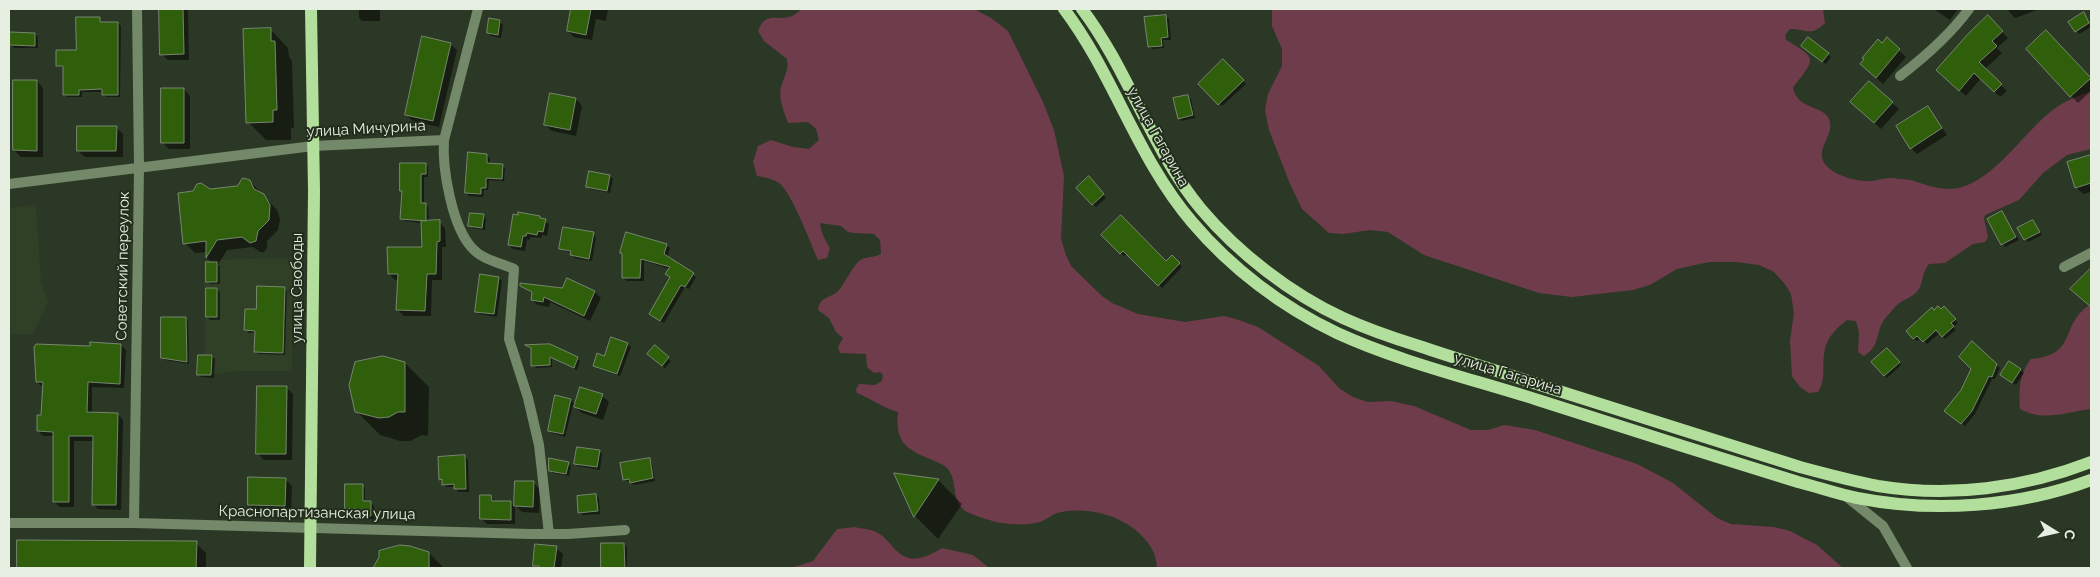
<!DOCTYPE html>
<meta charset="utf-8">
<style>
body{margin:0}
#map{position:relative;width:2100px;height:577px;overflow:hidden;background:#2b3825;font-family:Raleway,sans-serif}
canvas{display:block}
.frame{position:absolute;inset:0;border:10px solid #e7efe3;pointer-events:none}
.north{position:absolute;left:2030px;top:507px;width:50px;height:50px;-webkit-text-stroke:4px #222e1b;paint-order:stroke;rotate:100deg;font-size:14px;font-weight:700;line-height:20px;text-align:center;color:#e7efe3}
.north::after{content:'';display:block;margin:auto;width:18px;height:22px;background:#e7efe3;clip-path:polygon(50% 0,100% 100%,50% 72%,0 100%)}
</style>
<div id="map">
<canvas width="2100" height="577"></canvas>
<div class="frame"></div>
<div class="north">С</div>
</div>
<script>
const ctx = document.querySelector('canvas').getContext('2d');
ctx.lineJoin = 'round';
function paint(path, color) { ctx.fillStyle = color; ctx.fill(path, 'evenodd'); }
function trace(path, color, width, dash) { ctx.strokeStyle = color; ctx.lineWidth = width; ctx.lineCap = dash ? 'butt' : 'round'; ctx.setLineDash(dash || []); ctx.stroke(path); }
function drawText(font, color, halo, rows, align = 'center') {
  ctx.font = font + ' Raleway,sans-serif'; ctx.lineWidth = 4; ctx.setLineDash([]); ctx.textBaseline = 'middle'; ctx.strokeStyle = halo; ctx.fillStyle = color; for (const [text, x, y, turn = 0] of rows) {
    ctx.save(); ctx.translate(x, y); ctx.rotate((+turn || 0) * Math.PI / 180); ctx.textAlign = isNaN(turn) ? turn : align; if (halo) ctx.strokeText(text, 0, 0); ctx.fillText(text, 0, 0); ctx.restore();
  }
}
paint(new Path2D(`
 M36,205l5,77 7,20 -15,32h-24v-126z
 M292,258v113h-58l-23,4h-14l1,-21h7l-1,-94z`), '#304027');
paint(new Path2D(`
 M802,9h172l17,9 17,13 35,71 11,28 10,46 -3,63 5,16 5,11 31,30 10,7 26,11 47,8 39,-6 15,4 19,7 61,39 21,23 13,8 15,5 23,-1 23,5 57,24h17l16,-5 31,5 102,34 36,19 44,35 14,6 43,3 16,4 27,14 26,23h-686c-1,-16 -7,-24 -18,-35 -20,-19 -56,-27 -82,-20 -6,2 -11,7 -17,9 -19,5 -42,2 -60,-5 -5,-2 -13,-4 -17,-8 -12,-11 -5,-29 -16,-41 -4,-4 -12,-7 -17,-9 -25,-10 -35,-18 -32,-47 -15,-4 -26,-13 -41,-19l-1,-4 3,-5 16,1 7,-4 1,-6 -3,-3 -6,1 -7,-6 -1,-13 -26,-1 -2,-6 5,-9 -7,-6 -7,-14 -11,-8c3,-16 12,-10 21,-20 5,-6 15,-25 20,-29 6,-5 15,-3 22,-7l-1,-14 -6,-6 -19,-1 -7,-1 -7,-6 -21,-3c1,9 5,17 10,25l-3,10 -9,2c-7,-16 -27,-69 -39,-77 -6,-4 -14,-6 -22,-7l-4,-14 5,-16 13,-6 22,7 16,2 10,-9 -3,-11 -8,-7 -20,1c-4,-11 -10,-25 -7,-36 3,-11 8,-16 6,-28l-23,-18 -6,-10c8,-21 19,-9 34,-15 3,-1 7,-5 10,-7z
 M1272,9h551l2,14c-14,14 -18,6 -35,6l-5,6 1,5c34,20 28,19 7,48 5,23 34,17 37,34 2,10 -6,20 -8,29 -4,20 28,29 43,30 9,1 17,-3 26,-3 8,1 19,1 26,4 12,4 21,7 33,7 40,-1 73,-57 104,-80 11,-8 25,-13 37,-18v58l-24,6 -24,18 -24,27 -34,15 -1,4 4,18 -3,5 -12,2 -28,19 -16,1c-8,11 -5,16 -10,25 -5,8 -15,10 -22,16 -4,4 -9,10 -13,15 -9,13 -3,25 -20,36l-6,-4 1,-20 -3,-11 -9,-1c-9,7 -20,17 -22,29 -4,15 2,30 -7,43l-9,1 -9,-6 -8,-11 -2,-35 4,-28 -3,-19 -6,-10 -11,-12 -15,-7 -23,-3h-27l-32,7 -27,16 -17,5 -61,7 -33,-4 -115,-38 -36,-23 -18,-2 -27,4 -14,-1 -27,-24 -12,-25 -21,-54 -4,-20 3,-16 14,-28v-17l-10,-23z
 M2091,304v105c-25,3 -48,13 -71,0 -1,-19 -1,-35 11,-50 48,-4 27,-34 60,-55z
 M855,527c7,2 17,2 23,6 9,5 13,13 20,19 14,13 31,4 44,-4l31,7 15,12 6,1h-203l22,-7 24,-32z`), '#6f3c4c');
paint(new Path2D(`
 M160,9h28l1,51h-21l-7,-6z
 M359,9h21v12h-18l-3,-3z
 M568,9h40l-2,12 -10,-2 -4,21 -18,-3 -6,-6 4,-19z
 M1934,9h24l-8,11z
 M2007,9h33l-25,9z
 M2084,13l7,14 -12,7 -9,-12z
 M1166,16l3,3 2,21h-8l1,8 -12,1 -3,-3z
 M99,18l3,5h16l3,3 -1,71h-14l-3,-5h-21v5h-15l-3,-3v-26l-6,-3 19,-14z
 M490,20l10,2 3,3 -2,13 -10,-2 -3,-3z
 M1994,23l14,15 -11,10 5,5 -17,16 22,22 -7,6 -19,-19 -15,18 -23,-20z
 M270,29l18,19 1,9 3,4 2,67h-3v12h-25l-18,-18z
 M35,34l3,3v11h-24l-3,-3z
 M1808,38l23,19 -5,7 -21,-15z
 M2053,38l38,42v11l-13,12 -51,-54z
 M1887,39l19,18 -23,27 -15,-13z
 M450,44l7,6 -18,77 -26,-6 -7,-6z
 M1223,61l23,23 -24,22 -22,-22z
 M37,81l6,7v69h-22l-7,-7z
 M184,89l6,7v53h-21l-7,-7z
 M1188,96l3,3 4,19 -13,3 -3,-3z
 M576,99l6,7 -6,30 -24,-5 -7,-6z
 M1892,103l7,6 -18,20 -22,-21z
 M1927,107l20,28 -30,19 -6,-6z
 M116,127l7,7v23h-38l-7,-6z
 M486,155l4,3v6l12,1 3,3 -1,13 -15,-1 -1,10h-4l-1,7 -14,-1 -3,-3z
 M2091,156v36l-8,2 -7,-7 -7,-24z
 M425,164l3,3v10h-4v27l4,3 1,15h10l6,6 1,19h-4v33h-10l-1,36h-27l-6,-6 1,-30h-4l-6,-6 34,-25 -1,-26 -17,-2 -3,-3 1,-25 -2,-3z
 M610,176l3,3 -3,14 -20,-4 -3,-3z
 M1088,178l18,20 -10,9 -18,-19z
 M250,181l27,29 3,9 -2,11 -11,11v7l-3,4h-4l-7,-5 -26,3 -9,15 2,1v18h-10l-3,-3 5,-18 -5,-5v-6l-12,1 -10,-10 24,-53 29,-3z
 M2002,212l17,28 -14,7 -16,-27z
 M483,216l3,3 -1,11 -12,-2 -3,-2z
 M539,217l10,7 -2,12 -5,-1 -1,3 -11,-1v3l-3,-1 -2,12 -12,-2 -4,-4z
 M2035,224l7,11 -14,7 -9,-13z
 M593,234l3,3 -4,24 -18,-3 -2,-5 -8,-2 -3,-3z
 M1103,235l63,28 6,-6 10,10 -20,21 -34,-35 -4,3z
 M666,245l4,3 -3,10 29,19 -7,12 -4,-2 -21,36 -14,-9 21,-36 -4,-4 3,-5 -26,-8v20h-17l-4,-3v-24l-2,-2z
 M481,276l18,2 3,3 -5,36 -18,-3 -3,-3z
 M567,280l28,12 6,6 -11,23 -40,-19 -1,5 -11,-2 -6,-5 1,-6 -12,-9 41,5z
 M284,288l3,3 -2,64 -27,-1 -3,-3 1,-18h-7l-3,-3 11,-20z
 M217,289l3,3v28h-10l-3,-3z
 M1944,308l14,15 -5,4 3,3 -11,9 -5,-6 -13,11 -6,-6 -4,3 -10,-10 27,-20h7z
 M185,318l3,3 1,43 -24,-4 -3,-3z
 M1972,343l28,25 -5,11h-3l-17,35 -10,12 -16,-12 24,-45z
 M628,344l3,3 -11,29 -23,-8 -3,-3z
 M121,345l5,5 -2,38 -32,-1v27h26l5,6 -2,90 -23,-1 -5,-5 1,-63h-20v66h-14l-6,-5v-66h-11l-5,-5 5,-14v-30l-6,-5 54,-35z
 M528,347l49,11 3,3 -3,9 -25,-12v9l-16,1 -3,-3 -1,-16z
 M655,347l16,14 -6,7 -13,-11z
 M1887,349l14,16 -14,13 -14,-16z
 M212,356l3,3 -1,19 -13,-1 -3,-3z
 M405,363l24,24 -1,49 -6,-1 -12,6h-10l-20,-6 -24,-24z
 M2021,370l3,3 -8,12 -12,-7z
 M286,387l7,7 -1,66h-28l-7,-7z
 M602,396l7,6 -6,18 -21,-7 -9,-8 -8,32 -13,-4 -3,-3 22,-30 4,5z
 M599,451l3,3 -2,16 -22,-4 -3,-3z
 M465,457l3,3 1,32h-11l-3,-5h-9l-5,-8z
 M649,460l3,3 3,18 -21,4 -10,-6z
 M568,463l3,3 -2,10 -16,-3 -3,-3z
 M897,475l41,5 24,24 -24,35 -23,-23z
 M285,479l7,7 -1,26h-36l-6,-7z
 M533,482l7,7 -1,24 -17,-1 -6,-6z
 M362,485l3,3v14l6,1 3,3v13h-12l-3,-3v-4h-9l-3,-3z
 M596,495l3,3 1,16 -17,1 -3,-3z
 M491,496l5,6h15l4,5v17h-28l-5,-5z
 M18,541l178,2 10,10v15h-188z
 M624,544l3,3v21h-25v-23z
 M556,548l7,6 -2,14h-23l-3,-3z
 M380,552l49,1 15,15h-68z`), '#0007');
const building = new Path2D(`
 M159,9h24l1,45 -24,1z
 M571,9h20l-5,26 -19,-4z
 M2084,12l5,11 -14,9 -7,-10z
 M1166,15l2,22 -7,1 1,8 -14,1 -4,-30z
 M1988,15l15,16 -11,10 5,5 -18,16 23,22 -8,8 -20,-19 -15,18 -23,-21 31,-35z
 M76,17h24v5h18v73h-16v-6l-23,1v5h-16v-29h-7v-16h20z
 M489,18l11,2 -2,15 -11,-2z
 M271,28v13h4l2,69h-4v12l-27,1 -3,-94z
 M2046,30l45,48 -21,19 -44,-48z
 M10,32l25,1v13l-25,-1z
 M422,36l29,7 -18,78 -28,-6z
 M1808,37l21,16 -7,9 -21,-16z
 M1887,37l13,12 -24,29 -16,-14 4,-5 -2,-1 16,-19 4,4z
 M1223,59l21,21 -26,25 -20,-21z
 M13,80h24v71l-24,-1z
 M1869,81l24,21 -19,21 -24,-21z
 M161,88h23v55h-23z
 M550,93l26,5 -6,32 -26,-5z
 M1188,95l5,20 -15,4 -5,-21z
 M1928,106l14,22 -32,21 -14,-23z
 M77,126h40l-1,25h-39z
 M468,152l19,2v9l16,1 -1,15 -16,-1v10h-5v6l-16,-1z
 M2091,155v28l-16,5 -8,-26z
 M400,163h26v11h-5v29h5v18l-26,-2 2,-28h-2z
 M589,171l21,4 -3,16 -21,-4z
 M1089,176l15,18 -12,11 -16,-17z
 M243,178l7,2 4,9 10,5 6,11 -1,15 -11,11 -2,10 -6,2 -8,-6 -25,3 -11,18v-17l-23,3 -5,-51 15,-2 4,-7 4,-1 9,6 27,-3z
 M2002,211l14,26 -15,8 -14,-26z
 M518,212l22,4v2l6,1 -3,13 -5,-1 -1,4 -10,-2 -1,3h-3l-2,11 -13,-2 5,-31 5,1z
 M470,213l14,1 -2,14 -14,-2z
 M1121,215l45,46 6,-6 8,8 -22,23 -35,-35 -3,3 -19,-19z
 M440,220v21l-3,1 -1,32h-9l-2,37 -29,-1 2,-36h-10l-1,-27h35l-1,-26z
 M2033,220l7,12 -16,8 -7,-12z
 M563,227l31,5 -5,27 -19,-4 1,-4 -12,-2z
 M626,232l41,12 -3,10 30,19 -9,14 -4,-2 -21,36 -11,-7 21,-37 -5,-3 5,-7 -29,-8 -1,19h-18v-25h-2z
 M206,262h11v20h-11z
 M2091,268v39l-21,-18z
 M480,274l19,3 -5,37 -19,-2z
 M567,278l28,13 -11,25 -40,-19 -1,5 -12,-2 1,-8 -12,-6v-3l42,5z
 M257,286l28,1 -2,66 -29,-1 1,-21 -11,-1 1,-21h11z
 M206,288h11v29h-11z
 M1938,306l3,3 3,-3 12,13 -5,4 3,3 -12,11 -6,-7 -13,12 -6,-6 -4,3 -7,-8 26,-24 2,3z
 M161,317h25l1,45 -26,-4z
 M611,337l17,6 -11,31 -24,-8 4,-13 7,3z
 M1972,341l25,23 -5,13 -3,-1 -17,35 -11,13 -17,-13 17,-21 10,-21 -12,-12z
 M90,342l31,2 -1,40 -32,-2 -1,30 31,1 -2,92h-24l1,-69h-24v66h-16v-70l-16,-1v-16h4l2,-33h-7l-2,-35 2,-3 54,2z
 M550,344l28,13 -4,11 -24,-11v8l-19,1v-18l-6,-3z
 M655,345l14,12 -7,9 -15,-12z
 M1887,348l13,14 -16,14 -13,-14z
 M198,355h14l-1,20h-14z
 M383,356l22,6v50h-7l-9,5 -10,1 -24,-6 -6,-27 6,-23z
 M2009,361l12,8 -9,14 -12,-8z
 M257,386h30l-1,68h-30z
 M580,387l23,7 -7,20 -22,-7z
 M555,395l16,4 -8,35 -15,-3z
 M577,447l23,3 -3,17 -23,-3z
 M465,455l1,34h-12v-5l-12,1v-6l-3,1 -1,-23z
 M549,458l20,4 -3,12 -17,-3z
 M650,458l3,20 -23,5 -1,-4 -6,1 -3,-17z
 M894,473l45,6 -25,38z
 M248,477l38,1 -1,28 -37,-1z
 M515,481h19l-1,26 -19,-1z
 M345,484h18v17h8v15h-14v-7h-12z
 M596,494l2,17 -20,2 -1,-17z
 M480,495h11l1,6h19v19l-31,-1z
 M17,540l180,1 -1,27h-179z
 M601,543h23l1,25h-24z
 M535,544l22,2 -3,22h-15v-2h-6z
 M400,545l10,1 19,6v16h-56l6,-11v-6z`);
paint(building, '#305f0c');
trace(building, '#77866f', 1);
trace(new Path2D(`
 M1900,76c26,-20 50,-41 69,-67
 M444,140l34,-131
 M9,184l304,-38 131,-6c-2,28 8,88 29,109 10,11 28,14 41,20l-5,70 19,59 11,47 10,89
 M2064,267l27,-14
 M1847,497l36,29 24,42
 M9,523h125l396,11h38l57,-4
 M134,523l5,-355 -2,-159`), '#738969', 10);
trace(new Path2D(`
 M1064,9c50,66 73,149 128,213 39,46 90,85 145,111 63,29 135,46 201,67 87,28 173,55 260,82 20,5 39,12 59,16 77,15 161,9 234,-18
 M1082,9c47,62 69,140 119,200 37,44 90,85 142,109 24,11 50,20 76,28 41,14 83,26 124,40 86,27 172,54 257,81 26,7 52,14 78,19 72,12 146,2 213,-24
 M310,568l4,-377 -3,-182`), '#b2df9b', 12);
drawText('15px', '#e7efe3', '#222e1b', [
 ["улица Мичурина",366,129,-3],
 ["улица Гагарина",1158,137,61],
 ["Советский переулок",123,266,-89],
 ["улица Свободы",297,288,-90],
 ["улица Гагарина",1508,374,17],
 ["Краснопартизанская улица",317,513,1]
]);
</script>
